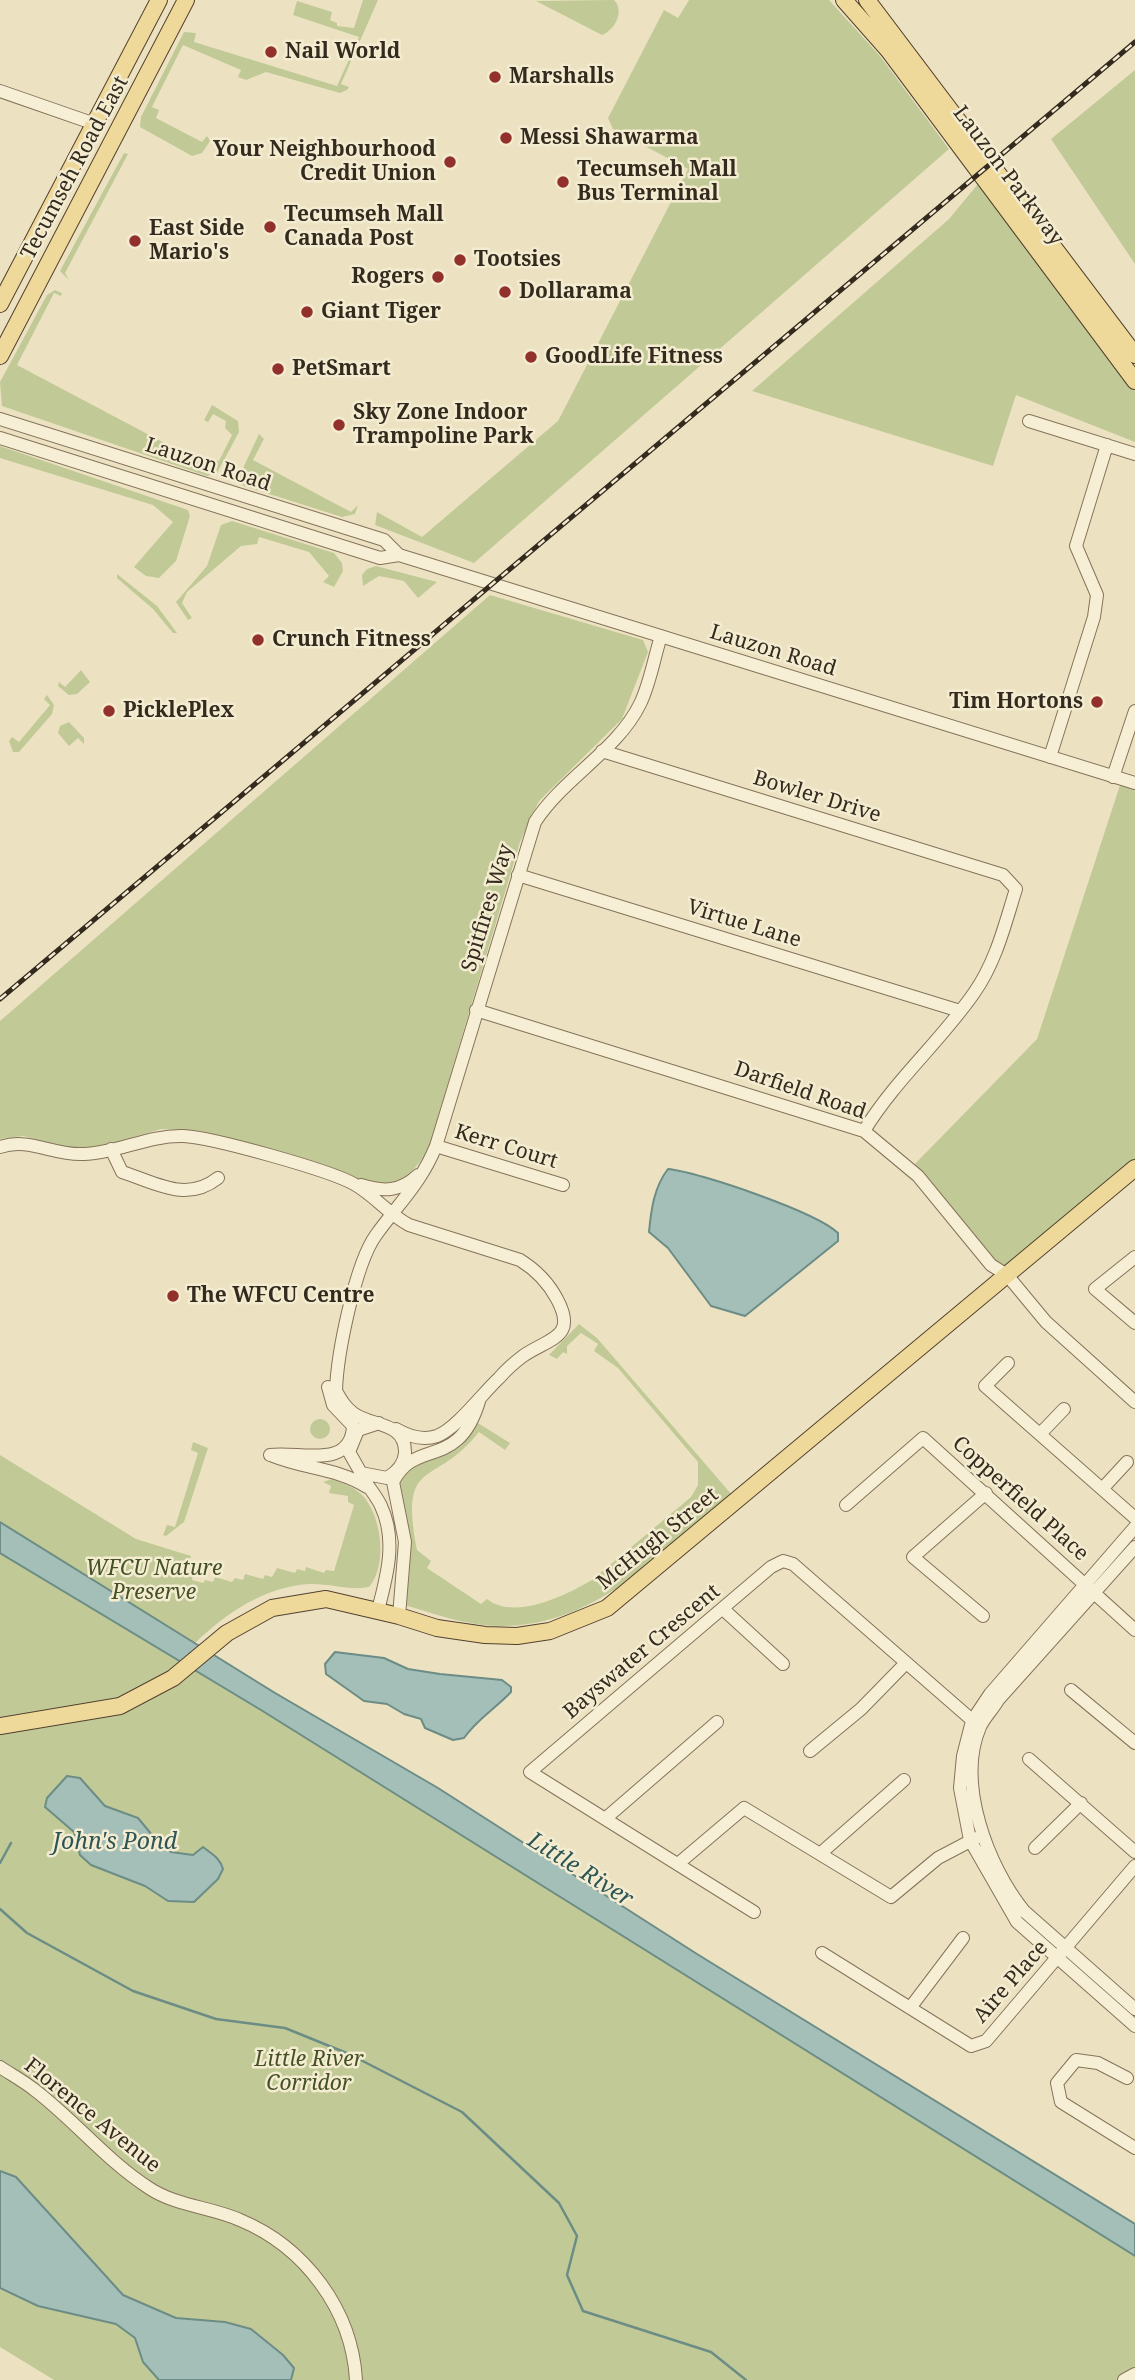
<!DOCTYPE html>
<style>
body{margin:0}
canvas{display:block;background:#ece2c2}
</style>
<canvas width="1135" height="2380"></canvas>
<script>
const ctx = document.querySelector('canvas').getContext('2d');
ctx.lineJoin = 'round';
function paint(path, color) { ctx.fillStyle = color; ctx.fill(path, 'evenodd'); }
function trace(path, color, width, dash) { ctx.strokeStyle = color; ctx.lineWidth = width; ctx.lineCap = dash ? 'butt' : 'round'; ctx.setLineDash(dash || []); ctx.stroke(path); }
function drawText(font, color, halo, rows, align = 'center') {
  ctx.font = font + ' "Noto Serif",serif'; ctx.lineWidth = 5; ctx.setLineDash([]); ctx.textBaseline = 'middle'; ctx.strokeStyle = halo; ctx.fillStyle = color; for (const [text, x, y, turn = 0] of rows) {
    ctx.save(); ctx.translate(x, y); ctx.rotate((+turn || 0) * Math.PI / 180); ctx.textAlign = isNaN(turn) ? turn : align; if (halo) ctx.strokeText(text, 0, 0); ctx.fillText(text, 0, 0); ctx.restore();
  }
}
paint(new Path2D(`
 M363,0h15l-37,84 8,3 -2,3 -7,3 -74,-21 -20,8 -8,-3 3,-7 -58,-25 -31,62 7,3 -3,8 46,24 5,-6 3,5 -8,12 -10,3 -52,-29 1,-10 43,-85 12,1 -2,9 143,44 22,-49 -66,-22 4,-14 35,11 -2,8 7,3v3l17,2z
 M614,0c11,11 1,30 -12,35l-66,-34z
 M689,0h140l51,56 69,93 -475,414 -99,-38 2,-13 45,25 136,-116 130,-252 -75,-40 -5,-11 56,-108 14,8z
 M1135,70v194l-84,-125z
 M124,153l4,1 -63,119 4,7 -9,-9z
 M978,184l157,207v51l-119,-47 -23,71 -241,-75 197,-172z
 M55,290l7,3 -1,3 -7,-3 -37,72 189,100 4,-7 9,3 13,-26 -7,-7 1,-7 -13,-7 -5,8 -4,-2 8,-15 26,16 1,11 -22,41 -10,3 -205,-70 -2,-24 47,-87z
 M259,434l5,5 -11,21 98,52 7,-7 -3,9 -13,3 -98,-31 -7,-5z
 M0,446l188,64 2,6 -14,45 -17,17 -13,-2 -12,-9 39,-45 -20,-17 -153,-47z
 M232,521l102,32 8,10 1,8 -9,16 -11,-5 6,-6 -20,-24 -50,-15 -2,7 -16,2 -54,46 -5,11 10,15 -4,2 -12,-18 31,-36 14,-41z
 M376,566l61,16 -19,16 -14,-17 -25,-5 -16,10 -1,-11 5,-6z
 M117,574l40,32 20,27h-4l-20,-24 -36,-31z
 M490,595l153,45 5,12 -26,67 -83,82 -19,41 -92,308c-14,22 -27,36 -54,35l-173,-54 -40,-2 -68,20h-22l-48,-13 -23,3v-118z
 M81,670l9,12 -13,12 -8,1 -11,-9 1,-4 6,5z
 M47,695l7,10 -2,9 -33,38h-6l-4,-11 3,-4 7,5 31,-37 -6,-6z
 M69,722l15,16v6l-6,-6 -9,8 -11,-13 2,-7z
 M1122,779l13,4v385l-128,107 -97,-106 127,-130z
 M579,1324l18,14 135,157c-69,57 -137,132 -232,131 -34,0 -67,-13 -99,-22l-3,-133 31,-16 44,-35 37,23 -5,7 -26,-18c-45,57 -80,23 -62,118l14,11 -4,7 54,36 6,-5c28,22 79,-4 105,-19l99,-83 7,-12v-23l-80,-94 -24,-17 4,-7 -17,-11 -14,13v8l-4,-2 -6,7 -8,-4z
 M310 1429a10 10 0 1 1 20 0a10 10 0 1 1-20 0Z
 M193,1442l15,6 -24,74 -18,14 -3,-1 4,-10 8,2 23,-74 -7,-3z
 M0,1455l136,84 55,17 -5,17 7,2 -1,5 11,3 2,-3 8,2 2,-5 17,5 3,-4 8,2 2,-6 18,5 2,-4 7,2 5,-9 18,5 2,-4 8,2 1,-4 18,6 2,-3 8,1 20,-66 -6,-3v-6l-19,-3 2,-7 -8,-4 9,-3c10,4 20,7 29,15 21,20 27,72 8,93 -19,4 -40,-4 -60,-3 -45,3 -83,29 -115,60l244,144 259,166 438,270v156h-1081l-54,-33z`), '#c1ca96');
const water = new Path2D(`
 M668,1169c31,3 148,43 170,64v8l-93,75 -34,-10 -43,-58 -19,-16c2,-22 5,-45 19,-63z
 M0,1522l275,171 163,95 259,166 438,270v32l-874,-546 -261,-157z
 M335,1652l49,6 24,11 32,5 62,6 9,7v5c-16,17 -34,27 -47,46l-11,2 -28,-12 -4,-9 -17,-5 -17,-10 -23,-3 -38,-27 -1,-10z
 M67,1776l13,2 25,28 33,12 19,23 14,11 22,3 10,-8c9,7 17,11 20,22l-5,10 -24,23 -26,-1 -23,-15 -54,-21 -11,-10 -6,-23 -29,-25 2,-9z
 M0,2171l16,6 107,118 53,23 49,4 26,7 32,26 11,13 -3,12h-132l-16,-18 -8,-24 -19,-14 -78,-18 -38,-18z`);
paint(water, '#a4bfb8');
trace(water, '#6c8c86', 2);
trace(new Path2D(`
 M0,1863l11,-20
 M0,1909l27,24 106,58 83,28 69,9 64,26 113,58 97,91 18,33 -10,39 16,36 128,41 35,28`), '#6c8c86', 2.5);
const minor = new Path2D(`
 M0,91l95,33
 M0,419l384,121 15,15 736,228
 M1029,421l106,33
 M0,438l380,120 19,-3
 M602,751l401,124 13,14c-11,35 -20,73 -42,104 -34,49 -79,87 -110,138
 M1050,757l44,-140 3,-22 -21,-49 31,-101
 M1113,777l22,-66
 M518,875l442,136
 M476,1010l388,121 54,45 73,89 16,10 39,47 89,80
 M436,1146l127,39
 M0,1147c29,-10 54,9 84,7 34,-1 64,-19 99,-18 28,1 146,34 171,48 20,11 34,30 55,41l111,35c16,10 28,22 37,39 21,39 -8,39 -34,57 -8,6 -17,14 -24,22 -17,16 -43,51 -62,58 -15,5 -29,0 -41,-7
 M111,1149l11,23c35,11 64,31 96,6
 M361,1185c22,7 39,7 57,-10
 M1135,1257l-40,32 40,34
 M1008,1363l-23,23 150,132
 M379,1423l-21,7 -9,22 12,21 26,5c10,-6 17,-13 18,-25 1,-32 -34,-26 -52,-40 -8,-6 -12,-13 -17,-22 1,-36 19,-127 40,-156 23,-32 45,-52 60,-89l99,-324c28,-44 82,-71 105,-118 10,-20 14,-46 21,-68
 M1040,1434l24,-25
 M270,1455c30,-4 81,15 83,-29l-20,-21 -5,-18
 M273,1456c32,13 64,12 94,31
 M361,1473c5,12 15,22 20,33 16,34 6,70 -3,104
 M1103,1488l24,-26
 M846,1505l77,-67 212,192
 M1135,1527l-145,167 -18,27 -9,35 -3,32 10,52 47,82 118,104
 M1135,1547l-137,153c-5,9 -14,18 -18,27 -24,56 8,140 44,184l111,98
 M723,1609l60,55
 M399,1616l6,-74 -12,-60c23,-46 66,-9 87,-84
 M983,1616l-70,-59 73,-64
 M1071,1690l64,53
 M810,1751l51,-42 44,-45
 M1029,1759l106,93
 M606,1818l111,-96
 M1035,1848l46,-45
 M821,1853l83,-73
 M679,1863l65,-55 147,89 47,-39 38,-20
 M754,1912l-224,-140 241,-205 12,-6 10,3 187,163
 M822,1953l149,93 15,-5 149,-175
 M910,2008l53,-70
 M0,2067c12,8 25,15 36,24 39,30 71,70 113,97 27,18 62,19 91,32 65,27 112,90 116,160
 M1127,2078l-29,-15 -22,-3 -19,23 4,19 74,46
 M1124,2380l11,-6`);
const major = new Path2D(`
 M844,0l45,51 246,330
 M867,0l268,355
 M0,304l159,-304
 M0,356l186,-356
 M0,1726l120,-20 53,-28 54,-45 45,-25 54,-9 73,17 38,12 48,7 32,1 33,-5 57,-23 528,-440`);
trace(minor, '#85735a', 14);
trace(major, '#53412e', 18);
trace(minor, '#f7efd5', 12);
trace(major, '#eed99b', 16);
const rail = new Path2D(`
 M0,999l1135,-957`);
trace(rail, '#352a1e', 5);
trace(rail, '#f4ecd1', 2.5, [8]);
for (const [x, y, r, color] of [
 [271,52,7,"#92312c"],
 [495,77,7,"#92312c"],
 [506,138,7,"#92312c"],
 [450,162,7,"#92312c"],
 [563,182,7,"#92312c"],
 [270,227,7,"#92312c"],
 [135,241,7,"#92312c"],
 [460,260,7,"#92312c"],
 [438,277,7,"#92312c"],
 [505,292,7,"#92312c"],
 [307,312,7,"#92312c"],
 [531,357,7,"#92312c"],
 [278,369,7,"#92312c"],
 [339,425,7,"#92312c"],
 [258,640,7,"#92312c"],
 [1097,702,7,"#92312c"],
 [109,711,7,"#92312c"],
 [173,1296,7,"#92312c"]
]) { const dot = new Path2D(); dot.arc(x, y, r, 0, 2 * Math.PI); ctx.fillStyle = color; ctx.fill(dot); trace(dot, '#f4ecd1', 2.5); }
drawText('bold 21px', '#352a1e', '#f4ecd1', [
 ["Nail World",285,52],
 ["Marshalls",509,77],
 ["Messi Shawarma",520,138],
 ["Your Neighbourhood",436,150,"right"],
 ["Credit Union",436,174,"right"],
 ["Tecumseh Mall",577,170],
 ["Bus Terminal",577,194],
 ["Tecumseh Mall",284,215],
 ["Canada Post",284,239],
 ["East Side",149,229],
 ["Mario's",149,253],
 ["Tootsies",474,260],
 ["Rogers",424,277,"right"],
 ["Dollarama",519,292],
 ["Giant Tiger",321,312],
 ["GoodLife Fitness",545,357],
 ["PetSmart",292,369],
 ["Sky Zone Indoor",353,413],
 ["Trampoline Park",353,437],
 ["Crunch Fitness",272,640],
 ["Tim Hortons",1083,702,"right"],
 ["PicklePlex",123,711],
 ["The WFCU Centre",187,1296]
], 'left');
drawText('21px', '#352a1e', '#f4ecd1', [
 ["Tecumseh Road East",75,168,-62],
 ["Lauzon Parkway",1008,176,53],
 ["Lauzon Road",208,465,18],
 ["Lauzon Road",773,651,17],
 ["Bowler Drive",817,797,17],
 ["Spitfires Way",488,908,-73],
 ["Virtue Lane",744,924,17],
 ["Darfield Road",800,1091,19],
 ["Kerr Court",506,1147,17],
 ["Copperfield Place",1020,1499,42],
 ["McHugh Street",658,1539,-39],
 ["Bayswater Crescent",642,1652,-40],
 ["Aire Place",1011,1982,-49],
 ["Florence Avenue",92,2116,39]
]);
drawText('italic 21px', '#445125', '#f4ecd1', [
 ["WFCU Nature",154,1569],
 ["Preserve",154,1593],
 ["Little River",309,2060],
 ["Corridor",309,2084]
]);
drawText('italic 23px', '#2d5554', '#f4ecd1', [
 ["John's Pond",115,1842],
 ["Little River",580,1870,32]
]);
</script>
